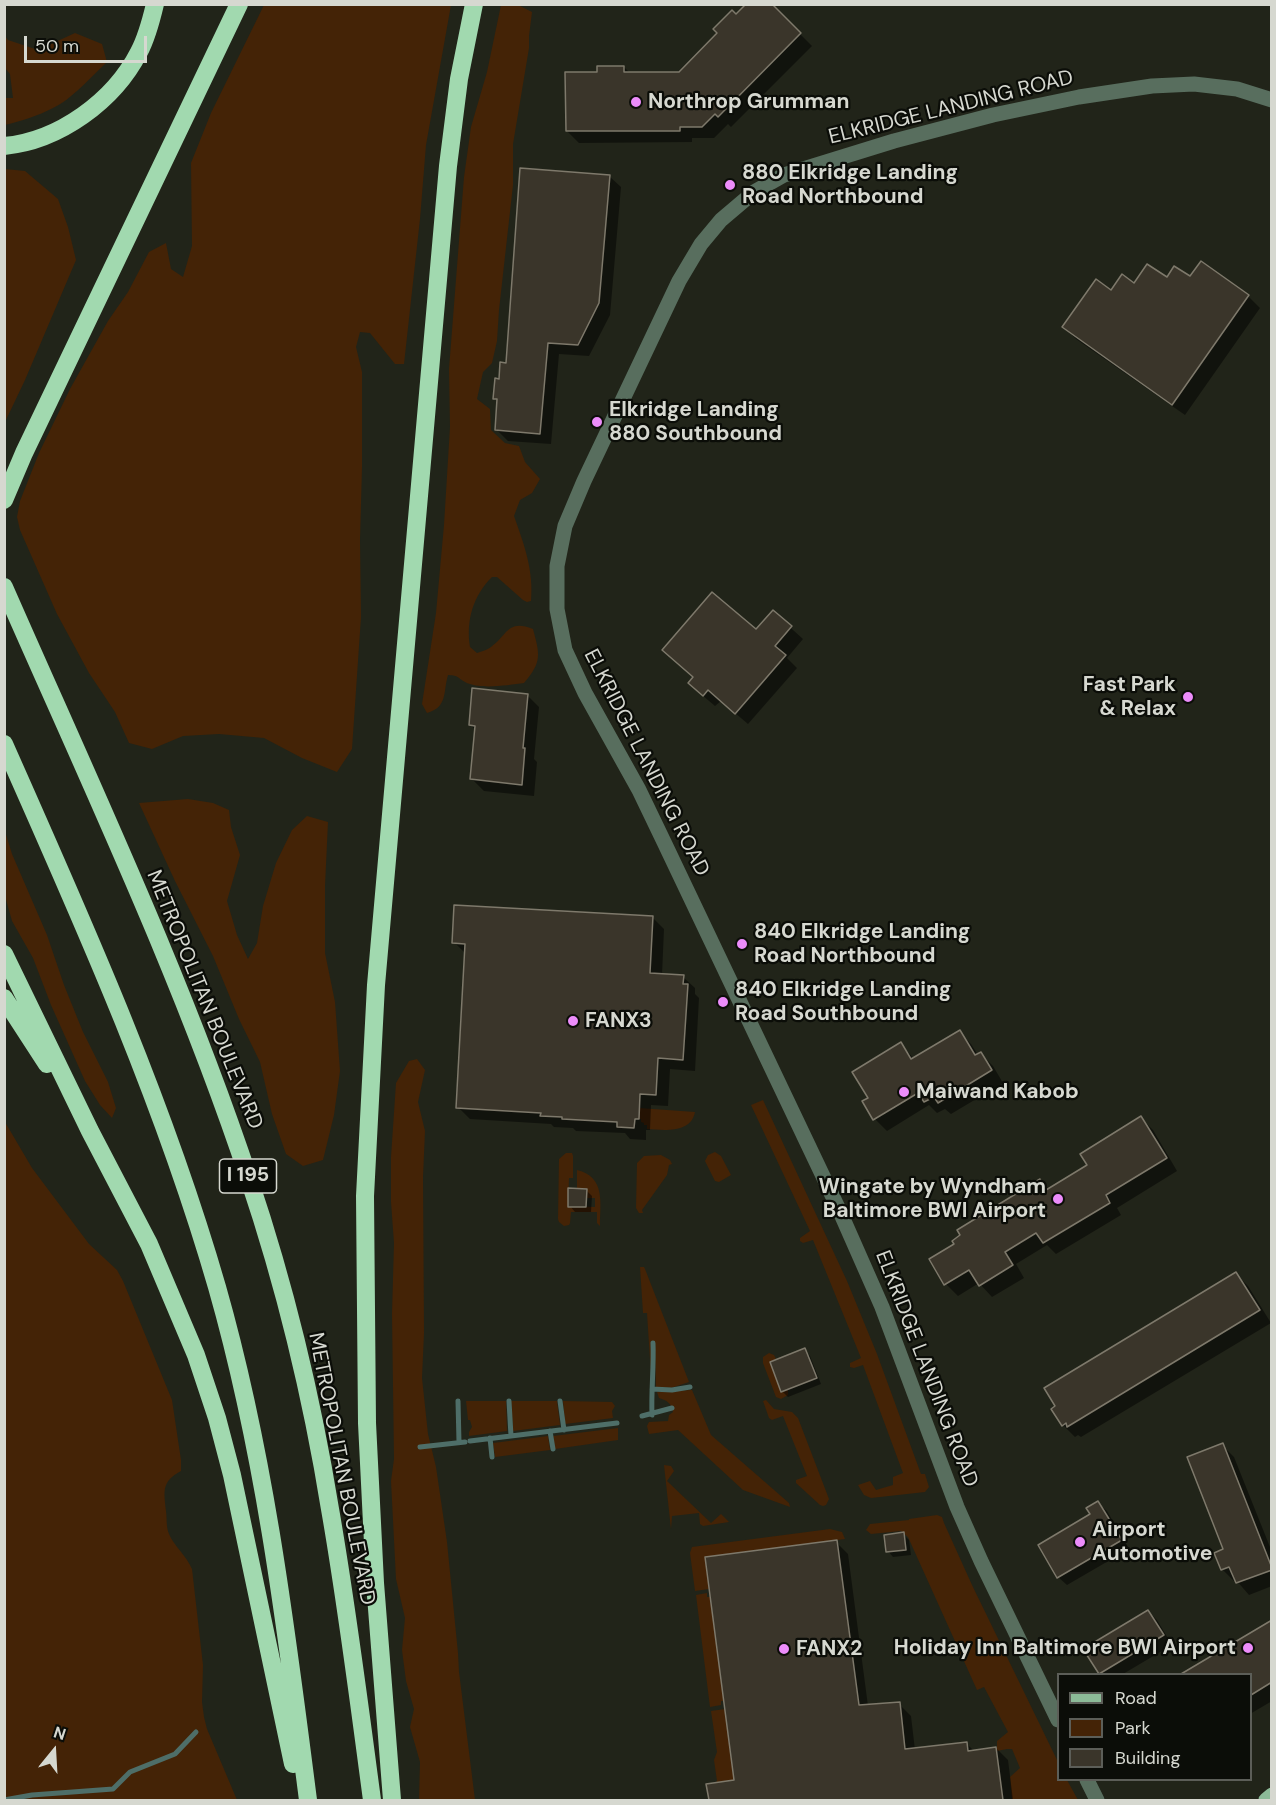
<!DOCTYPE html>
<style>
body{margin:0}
#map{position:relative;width:1276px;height:1805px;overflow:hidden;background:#212419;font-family:"DM Sans",sans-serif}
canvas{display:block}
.frame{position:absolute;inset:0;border:6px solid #d6d8d0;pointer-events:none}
.legend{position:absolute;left:1057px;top:1673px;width:195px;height:108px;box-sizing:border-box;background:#0b0d08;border:2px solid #5c5e58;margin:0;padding:8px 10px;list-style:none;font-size:18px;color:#d6d8d0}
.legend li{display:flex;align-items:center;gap:12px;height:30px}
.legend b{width:30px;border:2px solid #5c5e58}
.north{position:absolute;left:24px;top:1721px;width:60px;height:60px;-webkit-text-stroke:4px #0b0d08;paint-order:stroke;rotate:18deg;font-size:16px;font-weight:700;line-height:24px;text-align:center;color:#d6d8d0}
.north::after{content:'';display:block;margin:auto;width:21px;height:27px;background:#d6d8d0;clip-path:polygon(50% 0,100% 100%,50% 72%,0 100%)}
.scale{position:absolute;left:24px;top:36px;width:123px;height:27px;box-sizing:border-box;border:3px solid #d6d8d0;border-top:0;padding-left:8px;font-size:18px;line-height:21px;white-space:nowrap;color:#d6d8d0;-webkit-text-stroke:4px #0b0d08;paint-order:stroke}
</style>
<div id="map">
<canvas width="1276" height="1805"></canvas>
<div class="frame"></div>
<ul class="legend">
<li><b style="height:8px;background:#8cbb98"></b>Road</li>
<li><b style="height:16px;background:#442306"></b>Park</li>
<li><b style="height:16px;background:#3a352a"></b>Building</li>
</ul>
<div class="north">N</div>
<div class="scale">50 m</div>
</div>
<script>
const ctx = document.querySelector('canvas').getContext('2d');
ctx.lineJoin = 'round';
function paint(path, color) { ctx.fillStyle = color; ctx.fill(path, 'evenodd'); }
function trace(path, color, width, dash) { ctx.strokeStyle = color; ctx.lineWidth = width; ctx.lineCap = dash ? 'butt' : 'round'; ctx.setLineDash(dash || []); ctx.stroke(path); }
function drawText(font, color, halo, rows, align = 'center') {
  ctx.font = font + ' "DM Sans",sans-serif'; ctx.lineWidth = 4.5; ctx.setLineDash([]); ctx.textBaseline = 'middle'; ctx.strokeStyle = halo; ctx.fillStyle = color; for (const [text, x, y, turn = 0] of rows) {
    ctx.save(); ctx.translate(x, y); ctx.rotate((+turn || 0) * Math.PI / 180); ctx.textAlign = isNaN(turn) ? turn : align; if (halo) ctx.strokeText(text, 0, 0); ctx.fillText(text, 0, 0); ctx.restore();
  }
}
paint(new Path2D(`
 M264,5h187l-25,140 -6,74 -16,145h-9l-25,-31 -10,-1 -4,15 6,25v95l-2,73 1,77 -9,132 -15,23 -35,-14 -38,-20 -45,-4 -36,2 -31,13 -23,-6 -14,-31 -26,-39 -32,-59 -37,-84 -3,-13 3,-16 19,-48 31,-64 38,-68 20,-29 21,-40 17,-9 5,26 12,8 9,-31 -1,-83 20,-50z
 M501,5h17l14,7 -3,24v12l-16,96v41l-14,125 -2,31 -5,22 -9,9 -6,27 13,10 1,21 14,13 14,3 6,16 15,17 -8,14 -12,7 -6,16c10,28 20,55 17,85l-4,1 -4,-2 -26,-23h-5c-19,19 -26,43 -22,70l7,6c5,-2 10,-3 14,-6 17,-12 16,-28 42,-18 7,26 9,33 -9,54 -16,2 -44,7 -59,-1 -9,-5 -5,-6 -17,-7 -5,17 0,32 -21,38l-5,-9 14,-91 8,-88 6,-98 -1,-58 15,-192 7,-50 16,-55z
 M75,33l27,11 5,18c-15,14 -36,38 -54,46 -15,8 -32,13 -48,17v-27h8l-3,-24 -5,-6v-32l3,4 30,10z
 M5,169l20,2 33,28 10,28 8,33 -51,120 -20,42z
 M188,799l25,4 16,7 2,17 9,28 -13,46 10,34 11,24 9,-16 6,-37 13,-43 16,-33 15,-14 21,6 -3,64v67l10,49 5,69 -6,44 -11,45 -20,6 -17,-12 -14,-40 -12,-52 -21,-43 -26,-63 -38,-75 -36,-78z
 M4,828l8,26 35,81 17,50 19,47 25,50 8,26 -4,10 -12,-13 -15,-24 -34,-76 -18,-47 -21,-37 -7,-25z
 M417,1059l8,11 -7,32 7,29 -2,46 1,156 -2,45 6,56 8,33 11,75 11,111 1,19 16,128h-56l1,-38 -10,-35 4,-18 -8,-28 -4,-31 3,-32 -9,-39 -5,-98 3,-22 -2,-145 2,-71 -3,-41v-45l5,-74 13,-22z
 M763,1100l84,181 30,73 44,120h4l4,13 -4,5 -54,6 -7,-3 -6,-10 12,-4 6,9 17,-5v-8l10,-4 -40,-108 -9,3 -4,-1v-4l11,-5 -48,-118 -10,3 -3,-2v-3l10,-7 -59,-126z
 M639,1108l56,4c-4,22 -32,18 -48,17v-4h-3v-2l-3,-1v-3h-2z
 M5,1122l27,46 57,76 28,26 6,11 49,119 9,60v11c-20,11 -17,20 -15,40 1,7 0,16 3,23 5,12 17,21 23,35l11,96 -1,37 2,15 3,12 30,71h-232z
 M715,1152l6,4 10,19 -12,7 -4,-1 -10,-20 3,-6z
 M566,1153h6l1,3v22h-4l-1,28 27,1v-9h-9v-9l-9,-1v-18c29,7 23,33 23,56l-3,-3v-11h-26l-1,11 -1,2 -5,1 -5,-4 -1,-3 1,-60z
 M661,1155l9,5 2,4 -3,1 -2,10 -25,35 1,3h-4l-3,-5 1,-45 7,-7z
 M640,1267h4l1,2 44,113 -18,6 -15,-1 -1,-44h-4l1,31 -1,1 -4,-62h-4z
 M769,1353l5,2 2,4 -6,3 11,29 7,-2v6l-7,4 -5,-2 -13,-34v-6z
 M692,1390l19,45 78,68 1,4 -47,-17 -65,-60 -29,4 -2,-8 2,-4 19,-1 1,-6 4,-3c-2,-10 -6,-11 -14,-14l-2,-6z
 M766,1400l8,9 18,3 6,6 31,81 -3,6 -3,1 -3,-1 -24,-22v-3l11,-4 -24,-60 -11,4 -3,-2 -6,-17z
 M466,1401h40l1,30 -38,5v-4l3,-5 -2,-7h-2z
 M511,1401h46l3,24 -47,6z
 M563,1401l49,1 3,4 -3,5 1,7 -48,6z
 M618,1428v12l-63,9 -2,-13z
 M548,1436l2,14 -55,7 -2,-14z
 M664,1465l7,1 3,5 -7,10 44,42 10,-9 8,8 -26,4 -3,-2 -1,-11 -27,3 -1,13z
 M937,1515l5,2 2,6 28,62 86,177v18h9l11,20h-66l-2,-23 10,-9 -8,-19h-5l-10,2v-10l11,-9 -24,-45 -7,3 -69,-153 -7,-6 -30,3 -5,-4 4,-6 39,-4v-1z
 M830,1529l12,3 3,7 -140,18 4,32 -14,2 -5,-38 2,-6z
 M707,1593v4h3l14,104h-3v4l-11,2 -14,-112z
 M725,1709l9,72 -7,19h-6l-2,-17h-4l2,-2 -3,-21 3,-8 -6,-41z`), '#442306');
paint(new Path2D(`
 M770,4l42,42 -81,81 -3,-3 -14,14h-22v4l-113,1 -12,-12 32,-58 25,-6 6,6h50l56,-56z
 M609,176l12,11 -11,128 -21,41 -30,-2 -8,90 -43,-3 -12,-12 2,-27 -3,-4 5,-17 7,-17z
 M1190,278l58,18 12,12 -75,107 -109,-76 -12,-12 48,-35 22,-7z
 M773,612l30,27 -16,19 10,10 -49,56 -27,-23 -6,5 -13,-11 -8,-17 62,-47z
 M527,695l12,12 -5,52 3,3 -3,34 -50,-5 -12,-12 4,-49 -6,-5z
 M652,917l12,12 -2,46 21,2 12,11v6l4,4 -4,73 -25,-2 -2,37 -17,-1 -1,25h-4v10l-16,-1 -5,-6 -49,-2 -3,-3 -19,-1 -3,-3 -81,-5 -12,-12 8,-153 -12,-12z
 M959,1032l12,12 7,11 3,-1 12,12 10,17 -52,31 -6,-5 -8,4 -8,-8 -42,26 -12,-12 -11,-17 6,-3 31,-55 13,15z
 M1141,1118l12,12 24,41 -60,37 4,7 -65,39 -9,-9 -31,19 8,14 -32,19 -13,-14 -21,13 -12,-12 10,-39 84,-64 9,9 40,-24z
 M586,1190l6,6 -1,16h-16l-5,-6z
 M1236,1274l12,12 23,37 -190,114 -3,-2 -3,2 -12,-12z
 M805,1350l5,6 11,28 -33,13 -6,-6z
 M1222,1445l12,12 38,95v34l-23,9 -13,-15 -2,1 -12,-12 3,-19z
 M1098,1503l9,8 22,38 -62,36 -9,-8z
 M903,1534l6,6 2,15 -18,2 -5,-6z
 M836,1542l12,12 20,152 31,-2 12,12 4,34 51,-7 8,8 22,-3 12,12 5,40h-303l-2,-15 28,-4z
 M1148,1611l9,9 15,25 -49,29h-22l-16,-24z
 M1270,1623l2,78 -22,13v-40h-66z`), '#0007');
trace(new Path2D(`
 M652,1389l20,1 18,-3
 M458,1401l1,41
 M509,1401l2,35
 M560,1401l4,29
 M652,1415c-1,-24 2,-48 1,-72
 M642,1416l30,-8
 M550,1431l3,18
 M490,1438l2,19
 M470,1441l147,-18
 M420,1447l45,-5
 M4,1800l28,-5 81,-6 17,-17 45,-18 21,-22`), '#4e6e68', 5);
const building = new Path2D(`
 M746,4h26l29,29 -83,84 -3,-3 -13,13h-22v4h-114l-1,-59h32v-6h27v6h55l38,-39 -4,-4 19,-19 4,4z
 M520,168l90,7 -11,128 -21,42 -30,-2 -8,91 -45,-4 2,-31h-4l2,-21 4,1 1,-17 6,1z
 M1201,261l48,34 -77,110 -110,-78 34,-48 15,11 11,-16 12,9 13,-19 20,13 7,-11 16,10z
 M712,592l44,37 17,-19 19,16 -17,20 11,9 -51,59 -27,-24 -5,6 -15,-13 5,-6 -31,-27z
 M472,688l56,6 -5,54h2l-3,37 -52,-6 5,-53 -6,-1z
 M454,905l199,11 -3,57 34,2 -1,9h5l-5,76 -25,-2 -2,37 -16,-1 -1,25h-4l-1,9 -17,-1v-5l-55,-3v-2l-22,-1 1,-3 -85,-5 9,-164 -13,-1z
 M960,1030l15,25 6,-3 11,18 -54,33 -4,-6 -10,5 -6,-9 -45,27 -11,-19 6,-3 -16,-26 49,-30 10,17z
 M1141,1116l26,42 -61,37 4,8 -67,40 -7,-10 -31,19 8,13 -34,21 -10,-16 -25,15 -15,-26 25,-15 -2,-3 8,-6 -3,-5 83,-51 6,11 41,-25 -7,-11z
 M568,1188l19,1 -1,18h-18z
 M1236,1272l24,38 -193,117 -1,-4 -4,3 -11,-17 4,-3 -11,-18z
 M805,1348l12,30 -36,14 -11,-30z
 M1223,1443l49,125v2l-36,13 -7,-16 -8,3 -7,-17 9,-4 -36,-92z
 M1098,1501l24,39 -65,38 -19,-33 52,-31 -4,-6z
 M904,1532l2,18 -20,2 -2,-17z
 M837,1540l22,165 41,-3 5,47 62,-7 1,9 28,-4 7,53h-294l-3,-16 28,-4 -29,-223z
 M1148,1610l16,25 -65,39 -16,-25z
 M1272,1620v62l-21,13v-21h-70z`);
paint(building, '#3a352a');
trace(building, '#7e796b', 1.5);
trace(new Path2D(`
 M1058,1720l-77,-159 -24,-54 -75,-200 -41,-93 -177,-372 -25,-52 -54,-97 -20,-43 -8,-41v-43l8,-40 19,-45 95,-200 22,-37 20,-24 33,-28 30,-17 110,-34 99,-26 86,-18 73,-11 42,-2 43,5 35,11
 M1087,1780l10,20`), '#586e5e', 15);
trace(new Path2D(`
 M1266,1800l6,-5`), '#8cbb98', 15);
trace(new Path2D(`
 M4,146c55,-5 110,-45 135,-94 8,-15 12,-31 16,-48
 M4,500l20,-47 215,-449
 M4,587c86,196 178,390 245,592 36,107 63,219 81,330 17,97 29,194 42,291
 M4,744c79,178 159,356 213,543 48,168 69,341 91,513
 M4,954l86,177 59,113 47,111 21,63 15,57 61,289
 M4,998l43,66
 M392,1800l-17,-217 -8,-160 -2,-227 11,-211 72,-819 11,-87 15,-75`), '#a1d9af', 18);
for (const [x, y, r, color] of [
 [636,102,6,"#ec8cfa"],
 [730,185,6,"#ec8cfa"],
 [597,422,6,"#ec8cfa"],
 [1188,697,6,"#ec8cfa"],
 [742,944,6,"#ec8cfa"],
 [723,1002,6,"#ec8cfa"],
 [573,1021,6,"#ec8cfa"],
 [904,1092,6,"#ec8cfa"],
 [1058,1199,6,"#ec8cfa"],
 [1080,1542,6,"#ec8cfa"],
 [1248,1648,6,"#ec8cfa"],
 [784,1649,6,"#ec8cfa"]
]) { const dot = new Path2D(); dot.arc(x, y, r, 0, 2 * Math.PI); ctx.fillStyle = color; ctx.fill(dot); trace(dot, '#0b0d08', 2); }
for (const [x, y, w] of [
 [248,1176,57]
]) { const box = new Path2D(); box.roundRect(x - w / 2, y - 17, w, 34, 4.5); ctx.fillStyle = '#0b0d08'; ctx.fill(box); trace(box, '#d6d8d0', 1.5); }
drawText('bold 20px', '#d6d8d0', null, [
 ["I 195",248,1176]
]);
drawText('bold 21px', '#d6d8d0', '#0b0d08', [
 ["Northrop Grumman",648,102],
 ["880 Elkridge Landing",742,173],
 ["Road Northbound",742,197],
 ["Elkridge Landing",609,410],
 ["880 Southbound",609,434],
 ["Fast Park",1176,685,"right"],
 ["& Relax",1176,709,"right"],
 ["840 Elkridge Landing",754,932],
 ["Road Northbound",754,956],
 ["840 Elkridge Landing",735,990],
 ["Road Southbound",735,1014],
 ["FANX3",585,1021],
 ["Maiwand Kabob",916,1092],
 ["Wingate by Wyndham",1046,1187,"right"],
 ["Baltimore BWI Airport",1046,1211,"right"],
 ["Airport",1092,1530],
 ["Automotive",1092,1554],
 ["Holiday Inn Baltimore BWI Airport",1236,1648,"right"],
 ["FANX2",796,1649]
], 'left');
drawText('21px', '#d6d8d0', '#0b0d08', [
 ["ELKRIDGE LANDING ROAD",951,108,-14],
 ["ELKRIDGE LANDING ROAD",646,763,63],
 ["METROPOLITAN BOULEVARD",204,1000,68],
 ["ELKRIDGE LANDING ROAD",926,1369,69],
 ["METROPOLITAN BOULEVARD",341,1469,79]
]);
</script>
